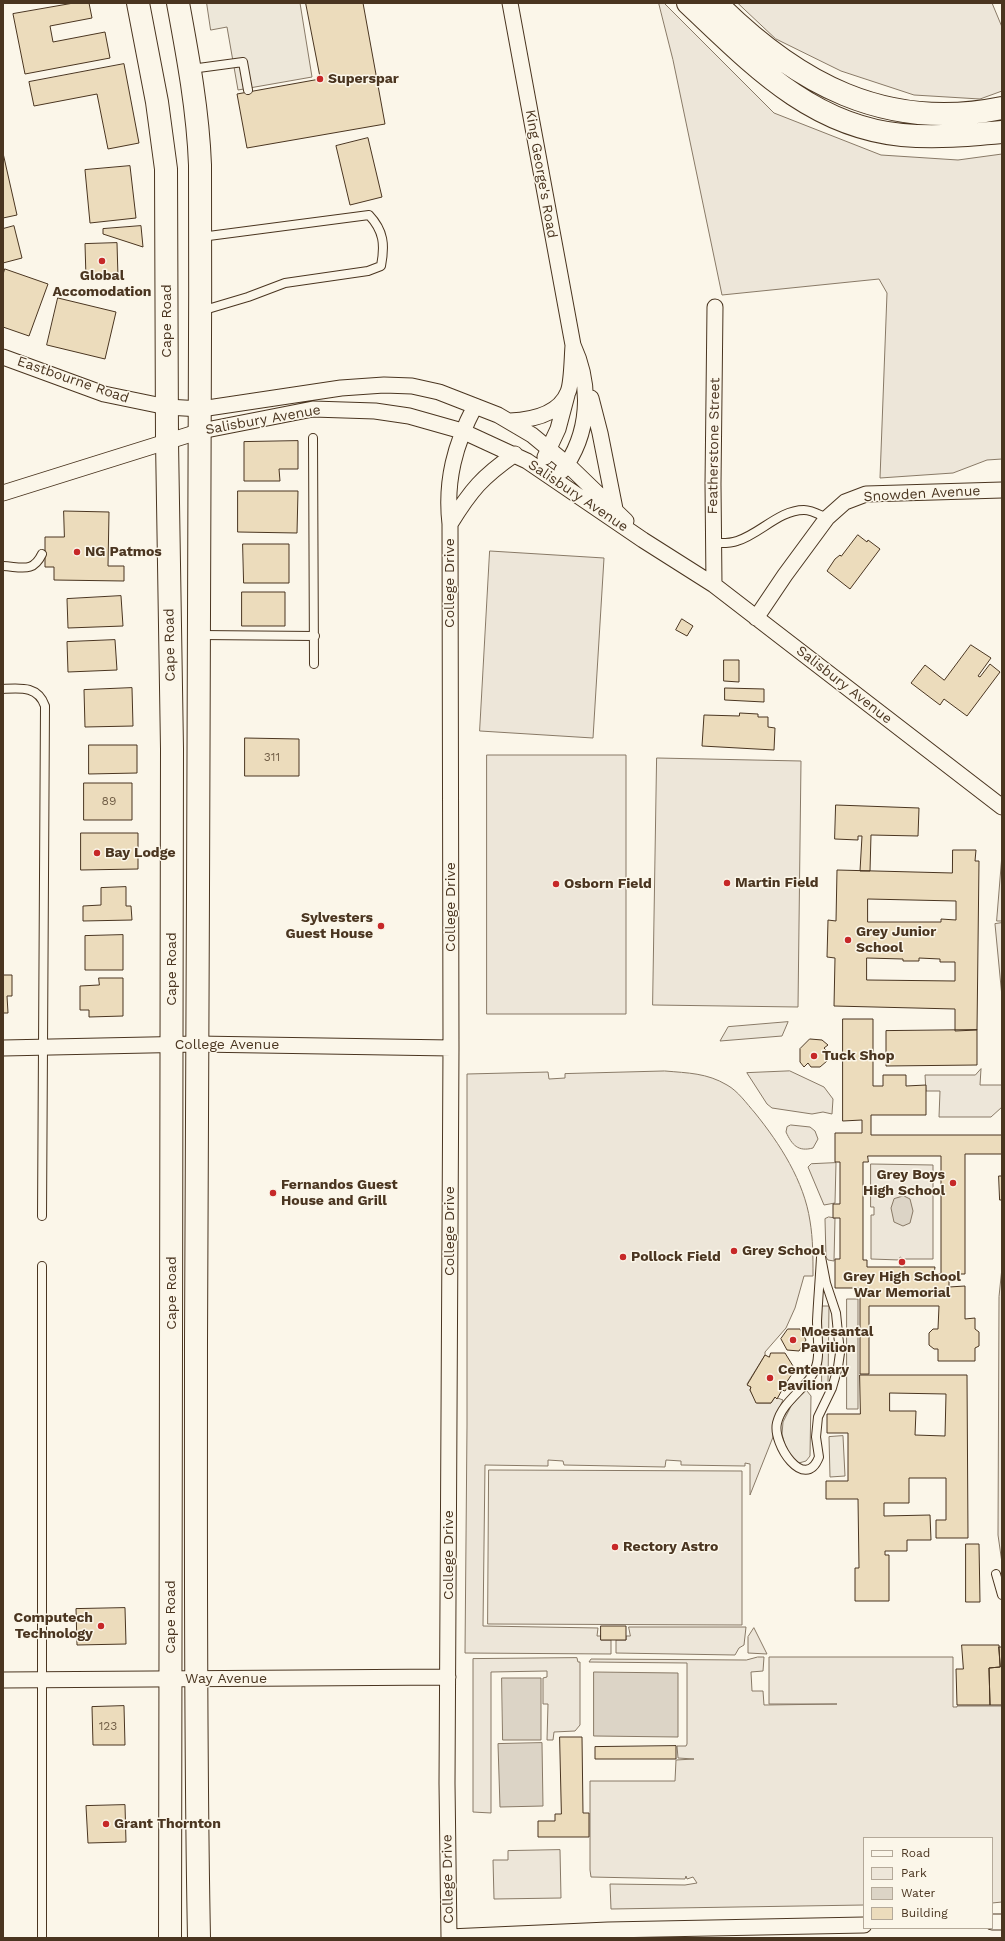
<!DOCTYPE html>
<style>
body{margin:0}
#map{position:relative;width:1005px;height:1941px;overflow:hidden;background:#fbf6e9;font-family:"Work Sans",sans-serif}
canvas{display:block}
.frame{position:absolute;inset:0;border:4px solid #4a3520;pointer-events:none}
.legend{position:absolute;left:863px;top:1837px;width:130px;height:92px;box-sizing:border-box;background:#fbf6e9;border:1px solid #b4a999;margin:0;padding:5px 7px;list-style:none;font-size:12px;color:#4a3520}
.legend li{display:flex;align-items:center;gap:8px;height:20px}
.legend b{width:20px;border:1px solid #b4a999}
</style>
<div id="map">
<canvas width="1005" height="1941"></canvas>
<div class="frame"></div>
<ul class="legend">
<li><b style="height:5px;background:#fbf6e9"></b>Road</li>
<li><b style="height:11px;background:#ede6d9"></b>Park</li>
<li><b style="height:11px;background:#dcd4c6"></b>Water</li>
<li><b style="height:11px;background:#ecdcbc"></b>Building</li>
</ul>
</div>
<script>
const ctx = document.querySelector('canvas').getContext('2d');
ctx.lineJoin = 'round';
function paint(path, color) { ctx.fillStyle = color; ctx.fill(path, 'evenodd'); }
function trace(path, color, width, dash) { ctx.strokeStyle = color; ctx.lineWidth = width; ctx.lineCap = dash ? 'butt' : 'round'; ctx.setLineDash(dash || []); ctx.stroke(path); }
function drawText(font, color, halo, rows, align = 'center') {
  ctx.font = font + ' "Work Sans",sans-serif'; ctx.lineWidth = 3; ctx.setLineDash([]); ctx.textBaseline = 'middle'; ctx.strokeStyle = halo; ctx.fillStyle = color; for (const [text, x, y, turn = 0] of rows) {
    ctx.save(); ctx.translate(x, y); ctx.rotate((+turn || 0) * Math.PI / 180); ctx.textAlign = isNaN(turn) ? turn : align; if (halo) ctx.strokeText(text, 0, 0); ctx.fillText(text, 0, 0); ctx.restore();
  }
}
const green = new Path2D(`
 M659,3h5l110,110 107,42 77,5 44,-6v305l-15,1 -34,13 -73,5 7,-185 -8,-14 -157,16 -49,-235z
 M738,3h254l10,24v64l-22,8 -66,-4 -73,-24 -65,-32z
 M490,551l114,7 -11,180 -113,-7z
 M487,755h139v259h-139z
 M657,758l144,3 -3,246 -145,-2z
 M1002,855v66h-5z
 M1002,923v74l-7,-73z
 M981,1069l-1,16h22v22l-11,10h-52l1,-26h-14l-1,-16h50z
 M665,1071c23,2 42,2 62,14 11,6 20,19 28,28 25,31 49,68 55,108 3,18 3,36 3,55h-9l-9,32 -9,20 -21,24v3l-18,29 4,3 -1,3 7,13h14l4,-6 8,3 -8,17 -2,20 -23,58v-31l-5,-1v3l-64,-1v-4l-15,-1 -1,7 -101,-2 -1,-4 -15,-1v6l-63,-1 -2,161 115,2 -1,8h4v4h10v14l-146,-1 2,-228v-351l81,-2 1,7 16,-1v-4z
 M790,1071l34,16 9,12 -1,15 -9,-2 -11,2 -40,-6 -5,-4 -20,-31z
 M791,1125l19,2 5,4 3,8 -5,9c-15,4 -21,-3 -27,-16l1,-5z
 M836,1163l-1,40 -11,2 -16,-38 3,-3z
 M871,1164l62,1v94h-29l-4,-2v3l-29,-1v-44h3v-8h-3z
 M829,1217l6,1 -1,43 -6,-1 -2,-3 -1,-38z
 M1002,1268v295l-4,-28 1,-238z
 M489,1470l253,1v154l-254,-1z
 M629,1627h117l-2,18 -5,3 -4,7 -119,-2v-13h10v-4h4z
 M754,1628l13,26 -19,-1v-16z
 M758,1657h6l-1,14 -12,1 1,19h11l1,14 73,-1h-68v-47h184v50h4v-1h45v196l-10,1v-65h-128v67l-253,4 -1,-25 75,1 12,-2 -4,-6 -6,2 -1,-3 -1,3 -94,-2 -1,-7v-89h85l1,-21 18,-1 -16,-1 -1,-12h9l1,-2v-81l-98,-1 2,-3 155,1z
 M577,1658l1,4h2v63l-5,6 -21,1 -1,8h-6l1,-36h-5v-26l4,-1v-6l-56,1v141l-18,-1v-153z
 M560,1850l1,48 -67,1 -1,-39h15v-9z`);
paint(green, '#ede6d9');
trace(green, '#887966', 1);
const parking = new Path2D(`
 M207,3h93l12,74 -74,13 -11,-63 -16,3z
 M788,1022l-6,14 -62,5 8,-14z
 M847,1299h11v110h-11z
 M822,1306h7l-1,78h-6z
 M807,1391l4,5 -1,60 -4,5 -7,2 -8,-6 -6,-12 -3,-11 1,-12 8,-16 12,-14z
 M843,1436l2,40 -15,1 -1,-40z`);
paint(parking, '#ede7d9');
trace(parking, '#887966', 1);
const water = new Path2D(`
 M904,1196l6,3 3,12 -3,12 -7,3 -9,-4 -3,-14 3,-9z
 M594,1672l84,1v64l-84,-1z
 M502,1678h39v62h-38z
 M542,1743l1,63 -43,1 -2,-63z`);
paint(water, '#dcd4c6');
trace(water, '#887966', 1);
const building = new Path2D(`
 M74,3h15l3,15 -42,8 3,16 52,-10 5,26 -85,16 -12,-60z
 M306,3h57l22,121 -138,24 -10,-54 83,-15z
 M124,64l15,79 -31,6 -11,-55 -63,12 -5,-24z
 M368,138l14,59 -32,8 -14,-59z
 M3,153l14,62 -14,3z
 M130,166l6,52 -46,5 -5,-53z
 M14,226l8,32 -19,5v-34z
 M141,226l2,21 -40,-13v-5z
 M117,243l1,34 -32,1 -1,-34z
 M5,269l43,15 -19,52 -26,-9v-52z
 M58,298l58,14 -11,47 -58,-14z
 M298,441v28h-19l1,12h-36v-39z
 M238,491h60l-1,42 -59,-1z
 M64,511l45,1 -1,54h16v15l-70,-1v-13h-9v-30h19z
 M858,535l9,7 1,-2 12,9 -30,40 -23,-18 8,-12 5,-4 1,1z
 M243,544h46v39h-45z
 M242,592h43v34h-43z
 M121,596l2,30 -55,2 -1,-29z
 M682,619l11,7 -6,10 -11,-6z
 M115,640l2,30 -49,2 -1,-30z
 M971,645l20,13 -13,18 2,1 10,-13 10,8 -33,44 -23,-17 -4,6 -29,-22 14,-18 19,15z
 M724,660h15v22l-15,-1z
 M132,688l1,38 -48,1 -1,-37z
 M725,688l39,1v13l-39,-2z
 M740,713l18,1v3h10v10l7,1 -1,22 -72,-4 2,-31 35,1z
 M245,738l54,1v37h-54z
 M89,745h48v28l-48,1z
 M84,783h48v37h-48z
 M836,805l83,3 -1,28 -47,-1 -1,36h-10l2,-35h-4v4l-23,-1z
 M81,833h57v36l-57,1z
 M953,850h23l-1,11h4l-2,169 -22,1v-22l-121,-3 1,-48 -8,-1 1,-37 8,1 1,-51 115,3zM868,899l88,2v19l-15,-1v3h-73zM867,958l36,1v2h16v-3l21,1v3h15v19l-88,-1z
 M126,887v19h5l1,14 -49,1v-15l18,-1v-17z
 M123,935v35h-38v-34z
 M3,975h9v21h-5l1,17h-5z
 M99,978h24v38l-34,1v-7h-9v-24l19,-1z
 M843,1019h30v67h10v-11h23v11l20,-1v30h-55v20h131v19h-37v120h-16v13l16,-1v33l10,-1v11l4,3v14l-4,2v13h-37v-12h-4l-5,-4v-12l4,-4h5l1,-23h-70v68h-9v-86h-25v-29h5v-41h-7v-14h7v-42h-5v-29h27v-13l-19,1zM868,1156h73v118h-7l1,-7h-68v-7h-4v-98h5z
 M977,1030v35l-91,1v-35z
 M810,1039l12,1 6,5 -4,3 3,3v10l-7,6h-9l-3,-4 -4,4 -4,-5v-13z
 M999,1176h3v24h-2z
 M788,1329h12l6,11 -7,11 -12,-1 -6,-11z
 M771,1353h14l8,13 -4,6 3,2 -6,9 4,1 -5,7 -3,-1 -5,9 -2,-2 -4,6h-15l-6,-13 1,-3 -4,-2 18,-30 4,2z
 M860,1375h107l1,163h-32v-18h10v-42h-37v25h-25v13l46,-1 1,25h-24v11h-22v4h4v46h-34v-33h4l-1,-69h-32v-18h22v-48h-21v-19h33zM890,1393l56,1 -1,42 -30,-1 1,-24h-26z
 M966,1544h13l1,58h-14z
 M125,1608l1,36 -49,1 -1,-36z
 M601,1626h25v14h-25z
 M962,1645h37l1,22 -11,1 1,37h-33l-1,-36h7z
 M999,1647h3v58h-12l-1,-37 11,-1z
 M124,1706l1,39h-32l-1,-38z
 M560,1737h22l1,76h6v24h-51v-16h17v-7h6z
 M676,1746v13h-81v-12z
 M125,1805l1,37 -38,1 -2,-37z`);
paint(building, '#ecdcbc');
trace(building, '#4a3520', 1);
const service = new Path2D(`
 M191,69l52,-7 5,28
 M201,237l168,-22c15,16 16,30 12,51l-13,5 -83,12 -37,14 -47,14
 M313,438l1,226
 M713,543c8,0 16,1 24,-2 23,-7 42,-31 67,-31 8,0 16,5 23,8
 M3,566c19,1 30,7 39,-12
 M201,635l114,1
 M3,689c18,-1 35,-3 42,17l-3,510
 M821,1257l5,26 10,30 4,40 -2,14 -6,21 -14,29 -2,20 3,20c-14,36 -47,-13 -42,-34 6,-25 35,-36 40,-60 3,-13 0,-29 0,-42 1,-22 3,-43 4,-64z
 M996,1574l6,21
 M42,1938v-672`);
const minor = new Path2D(`
 M510,3l63,342c19,41 17,89 -11,126
 M3,357l101,37 63,13 34,2 140,-21 43,-3 28,1 27,6 59,23 34,20 35,29 59,57
 M591,398l9,35 15,76
 M510,421c20,-1 49,-6 58,-29 4,-9 4,-35 5,-46
 M545,457l13,-28 9,-34
 M3,493l198,-62 112,-22 62,2 34,5 53,15 65,30 116,79 71,45 288,222
 M450,524c21,-34 32,-47 65,-70
 M714,585l-1,-101 2,-177
 M756,618l29,-43 42,-57 18,-16 21,-8 136,-4
 M3,1048l194,-4 254,4
 M3,1680l445,-3
 M992,1922h10
 M449,1937l159,-7 256,-5
 M449,1938l-2,-155 4,-736 -1,-523c-5,-43 5,-80 25,-118`);
const secondary = new Path2D(`
 M688,3c64,60 122,123 214,132 34,3 67,0 100,-3
 M716,3c80,80 169,129 286,105`);
const primary = new Path2D(`
 M138,3l19,99 9,67 1,272 5,308 -2,1189
 M178,3c10,54 20,108 22,162 1,392 -3,784 -4,1176 0,199 -1,398 3,597`);
trace(service, '#4a3520', 10);
trace(minor, '#4a3520', 17);
trace(secondary, '#4a3520', 24);
trace(primary, '#4a3520', 24);
trace(service, '#fbf6e9', 8);
trace(minor, '#fbf6e9', 15);
trace(secondary, '#fbf6e9', 22);
trace(primary, '#fbf6e9', 22);
for (const [x, y, r, color] of [
 [320,79,4,"#c62828"],
 [102,261,4,"#c62828"],
 [77,552,4,"#c62828"],
 [97,853,4,"#c62828"],
 [727,883,4,"#c62828"],
 [556,884,4,"#c62828"],
 [381,926,4,"#c62828"],
 [848,940,4,"#c62828"],
 [814,1056,4,"#c62828"],
 [953,1183,4,"#c62828"],
 [273,1193,4,"#c62828"],
 [734,1251,4,"#c62828"],
 [623,1257,4,"#c62828"],
 [902,1262,4,"#c62828"],
 [793,1340,4,"#c62828"],
 [770,1378,4,"#c62828"],
 [615,1547,4,"#c62828"],
 [101,1626,4,"#c62828"],
 [106,1824,4,"#c62828"]
]) { const dot = new Path2D(); dot.arc(x, y, r, 0, 2 * Math.PI); ctx.fillStyle = color; ctx.fill(dot); trace(dot, '#fbf6e9', 1.5); }
drawText('12px', '#725f47', null, [
 ["311",272,757],
 ["89",109,801],
 ["123",108,1726]
]);
drawText('bold 14px', '#4a3520', '#fbf6e9', [
 ["Superspar",328,79],
 ["Global",102,276,"center"],
 ["Accomodation",102,292,"center"],
 ["NG Patmos",85,552],
 ["Bay Lodge",105,853],
 ["Martin Field",735,883],
 ["Osborn Field",564,884],
 ["Sylvesters",373,918,"right"],
 ["Guest House",373,934,"right"],
 ["Grey Junior",856,932],
 ["School",856,948],
 ["Tuck Shop",822,1056],
 ["Grey Boys",945,1175,"right"],
 ["High School",945,1191,"right"],
 ["Fernandos Guest",281,1185],
 ["House and Grill",281,1201],
 ["Grey School",742,1251],
 ["Pollock Field",631,1257],
 ["Grey High School",902,1277,"center"],
 ["War Memorial",902,1293,"center"],
 ["Moesantal",801,1332],
 ["Pavilion",801,1348],
 ["Centenary",778,1370],
 ["Pavilion",778,1386],
 ["Rectory Astro",623,1547],
 ["Computech",93,1618,"right"],
 ["Technology",93,1634,"right"],
 ["Grant Thornton",114,1824]
], 'left');
drawText('14px', '#4a3520', '#fbf6e9', [
 ["King George's Road",541,174,80],
 ["Cape Road",167,321,-90],
 ["Eastbourne Road",73,380,19],
 ["Salisbury Avenue",263,420,-10],
 ["Featherstone Street",714,446,-89],
 ["Snowden Avenue",922,494,-3],
 ["Salisbury Avenue",578,496,34],
 ["College Drive",450,583,-90],
 ["Cape Road",170,645,-91],
 ["Salisbury Avenue",844,685,38],
 ["College Drive",451,907,-90],
 ["Cape Road",172,969,-90],
 ["College Avenue",227,1045],
 ["College Drive",450,1231,-90],
 ["Cape Road",172,1293,-90],
 ["College Drive",449,1555,-90],
 ["Cape Road",171,1617,-90],
 ["Way Avenue",226,1679],
 ["College Drive",448,1879,-91]
]);
</script>
